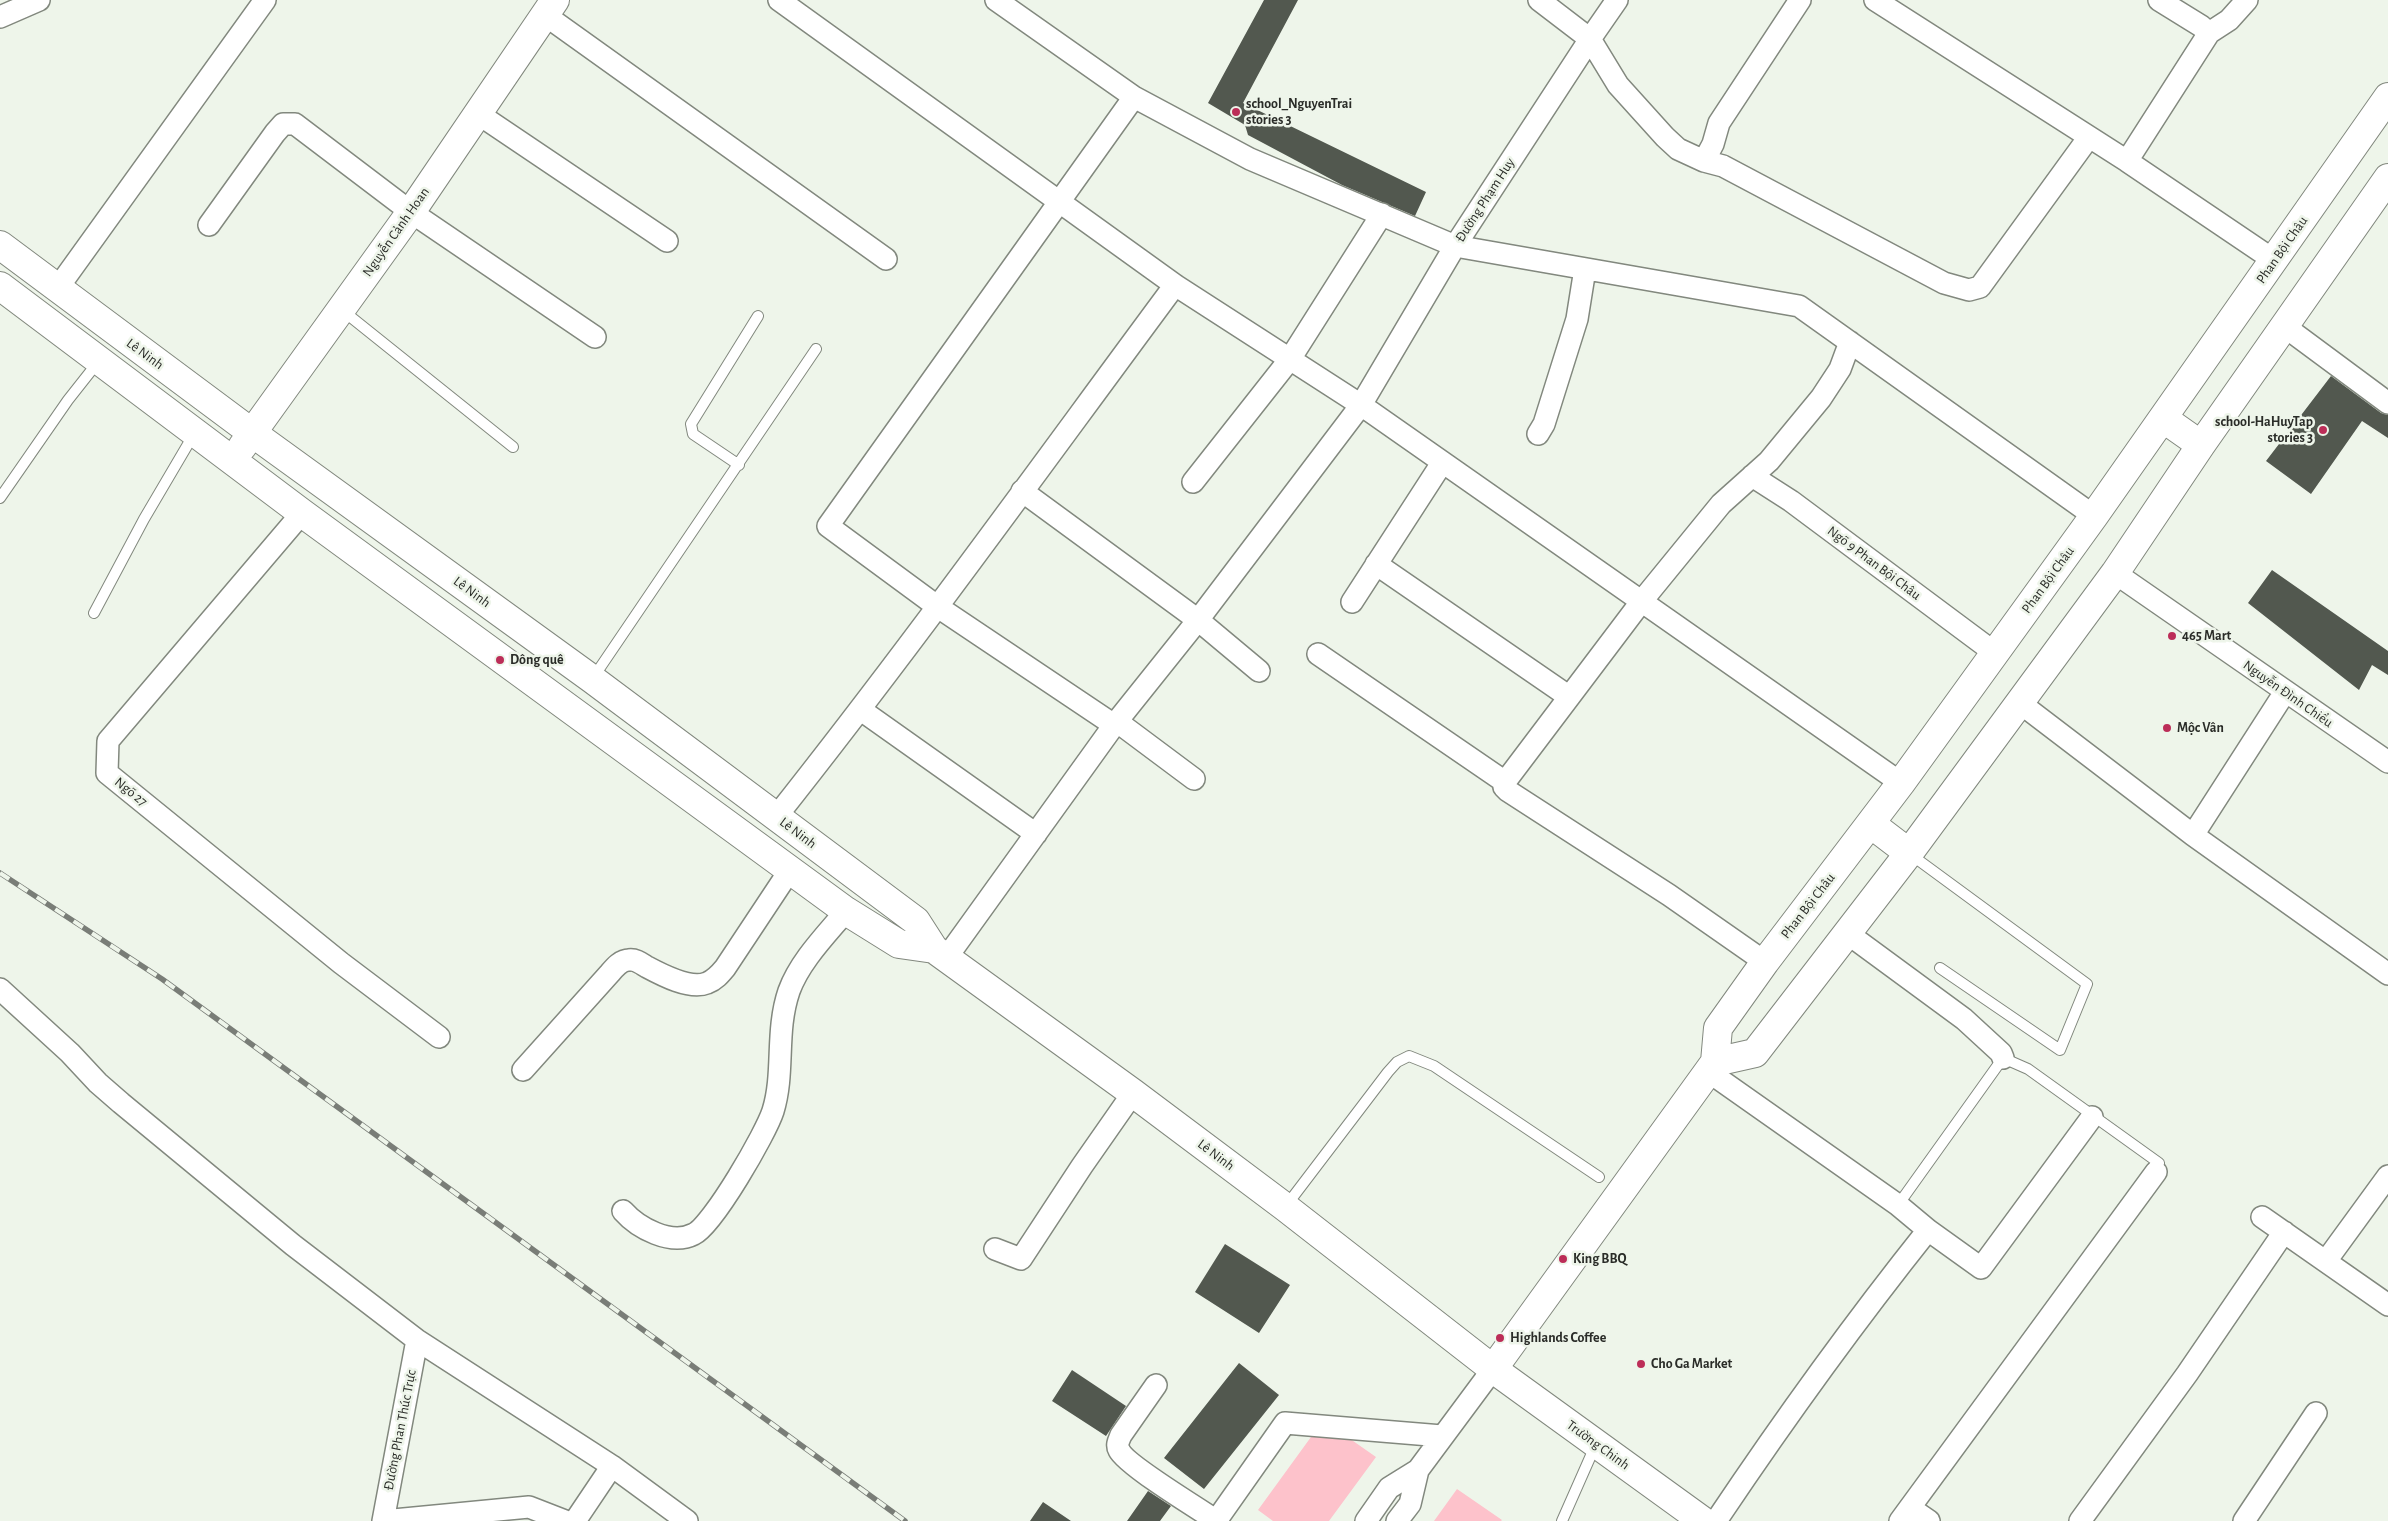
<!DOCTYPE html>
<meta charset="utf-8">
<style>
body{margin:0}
canvas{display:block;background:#eef5ea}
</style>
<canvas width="2388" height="1521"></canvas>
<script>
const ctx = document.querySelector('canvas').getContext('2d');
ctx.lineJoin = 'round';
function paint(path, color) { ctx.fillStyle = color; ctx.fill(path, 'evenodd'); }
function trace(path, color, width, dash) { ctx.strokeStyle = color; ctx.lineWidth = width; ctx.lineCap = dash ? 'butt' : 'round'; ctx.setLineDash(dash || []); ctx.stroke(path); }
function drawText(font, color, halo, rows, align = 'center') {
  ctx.font = font + ' "Alegreya Sans",sans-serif'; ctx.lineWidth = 5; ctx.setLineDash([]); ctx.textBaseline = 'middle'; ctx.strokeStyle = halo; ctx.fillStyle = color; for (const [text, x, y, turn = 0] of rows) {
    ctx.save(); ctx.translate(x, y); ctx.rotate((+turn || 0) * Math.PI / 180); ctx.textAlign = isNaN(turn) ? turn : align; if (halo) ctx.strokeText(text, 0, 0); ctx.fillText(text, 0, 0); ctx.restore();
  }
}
paint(new Path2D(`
 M1346,1436l30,21 -47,64h-56l-15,-11 53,-73z
 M1457,1489l45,31 -1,1h-67z`), '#fdc2cb');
paint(new Path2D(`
 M1264,0h34l-55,103 183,89 -11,24 -73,-31 -94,-50 -3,-10 -37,-22z
 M2331,376l50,37 7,2v23l-26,-17 -51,73 -45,-33z
 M2272,570l116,81v24l-16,-10 -13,25 -111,-87z
 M1225,1244l65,41 -31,48 -64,-41z
 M1239,1363l40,32 -75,94 -40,-31z
 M1072,1370l54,36 -20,30 -54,-35z
 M1148,1491l23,15 -11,15h-33z
 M1043,1502l28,19h-41z`), '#52584f');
const lane = new Path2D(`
 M342,310l171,137
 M739,465l-46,-31 -2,-10 67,-108
 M0,498l68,-98 30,-38
 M94,613l50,-94 50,-85
 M593,678l223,-329
 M1910,854l177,130 -27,66 -120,-82
 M1898,1205l105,-147 25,11 131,94 -3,9
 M1286,1206l102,-134 9,-10 12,-6 25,10 165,111
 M1562,1521l34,-77`);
const street = new Path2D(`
 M779,0l396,285 186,120 540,378
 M996,0l138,97 116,62 205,87 344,60 295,210
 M1539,0l51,39 28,46 47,52 13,12 26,12
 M1800,0l-81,123 -6,21 -9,17 19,5 221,117 25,7 11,-3 109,-150
 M1875,0l252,161 148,100
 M545,15l341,244
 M0,17l39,-17
 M2209,33l20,-13 18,-20
 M1134,97l-306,429 110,81 176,118 9,1 71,53
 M477,113l190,128
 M2127,161l82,-128 -8,-7 -42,-26
 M209,225l66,-92 8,-9h12l116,88 184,125
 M57,289l208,-289
 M2284,326l104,77
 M1538,434l6,-10 33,-105 8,-50
 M1752,476l39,25 204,152
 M1193,482l97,-123 92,-145
 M1022,491l176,129 61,51
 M302,513l-194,228 -1,32 234,190 98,74
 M1376,564l192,132
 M2115,573l273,189
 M1352,602l90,-139
 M1318,654l187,128
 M2020,703l173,132 195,139
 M861,710l175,124
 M776,817c138,-174 267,-354 399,-532
 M2193,835l92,-143
 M1847,933l117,86 37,34 2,5
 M947,957l167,-232 84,-105 163,-215 94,-159 135,-207 27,-39
 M1765,962l-96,-67 -161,-104 -4,-4 1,-5 136,-180 80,-98 48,-43 52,-63 19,-29 10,-27
 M0,989l70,64 28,30 23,20 172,142 124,95 195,126 75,55
 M523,1070l87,-97c5,-6 11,-13 19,-13 7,-1 13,4 18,7 15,8 43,23 60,16 8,-3 13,-9 18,-15l65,-98
 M1709,1072l189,133 30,25 53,38 111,-151
 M623,1211c15,17 48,35 71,23 19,-9 72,-101 79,-123 12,-39 2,-79 16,-120 11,-30 37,-56 57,-80
 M2262,1217l126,88
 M995,1249l26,10 61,-93 51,-73
 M2326,1261l62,-85
 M1156,1385l-35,50c-2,5 -5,10 -2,15 6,14 81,60 98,71
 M1910,1508l19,13
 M383,1521l146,-14 36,14
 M383,1521l34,-181
 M575,1521l37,-55
 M1216,1521l69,-98 157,13
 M1366,1521l23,-33 29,-18 75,-101
 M1397,1521l13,-17 8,-34
 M1716,1521c67,-100 137,-197 212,-291
 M1900,1521l256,-349
 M2080,1521l107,-147 97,-142
 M2244,1521l72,-108`);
const secondary = new Path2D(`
 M0,245l251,187 341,247 324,242 18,28 199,144 152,114 208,162 210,152
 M0,286l302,227 544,398 53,33 35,5
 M2164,419l37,26
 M242,447l169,-235 144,-212
 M1871,824l38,29
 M1715,1062l40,-9 154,-200 206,-280 86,-128 187,-267
 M1493,1369l222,-307 3,-34 47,-66 136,-179 193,-267 294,-419`);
trace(lane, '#82887e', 12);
trace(street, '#82887e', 24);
trace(secondary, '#82887e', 30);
trace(lane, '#fff', 10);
trace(street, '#fff', 21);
trace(secondary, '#fff', 28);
const rail = new Path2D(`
 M0,873l162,106 743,542`);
trace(rail, '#797d77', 5.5);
trace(rail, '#eef5ea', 4, [11]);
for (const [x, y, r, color] of [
 [1236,112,5,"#bc2d58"],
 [2323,430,5,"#bc2d58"],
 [2172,636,5,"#bc2d58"],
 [500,660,5,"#bc2d58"],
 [2167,728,5,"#bc2d58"],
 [1563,1259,5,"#bc2d58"],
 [1500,1338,5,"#bc2d58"],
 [1641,1364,5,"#bc2d58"]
]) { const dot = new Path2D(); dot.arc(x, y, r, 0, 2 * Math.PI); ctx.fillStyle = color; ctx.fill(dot); trace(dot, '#eef5ea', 2); }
drawText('bold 14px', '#2a2c28', '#eef5ea', [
 ["school_NguyenTrai",1246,104],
 ["stories 3",1246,120],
 ["school-HaHuyTap",2313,422,"right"],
 ["stories 3",2313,438,"right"],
 ["465 Mart",2182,636],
 ["Dông quê",510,660],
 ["Mộc Vân",2177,728],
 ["King BBQ",1573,1259],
 ["Highlands Coffee",1510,1338],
 ["Cho Ga Market",1651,1364]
], 'left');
drawText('14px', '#2a2c28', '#eef5ea', [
 ["Đường Phạm Huy",1485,200,-57],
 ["Nguyễn Cảnh Hoan",396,232,-55],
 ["Phan Bội Châu",2282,250,-55],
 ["Lê Ninh",145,354,36],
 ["Ngõ 9 Phan Bội Châu",1874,563,37],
 ["Phan Bội Châu",2048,580,-54],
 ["Lê Ninh",472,592,36],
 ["Nguyễn Đình Chiểu",2288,694,35],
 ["Ngõ 27",131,792,39],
 ["Lê Ninh",798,833,37],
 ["Phan Bội Châu",1808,906,-52],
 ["Lê Ninh",1216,1155,37],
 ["Đường Phan Thúc Trực",400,1430,-79],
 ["Trường Chinh",1598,1445,36]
]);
</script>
